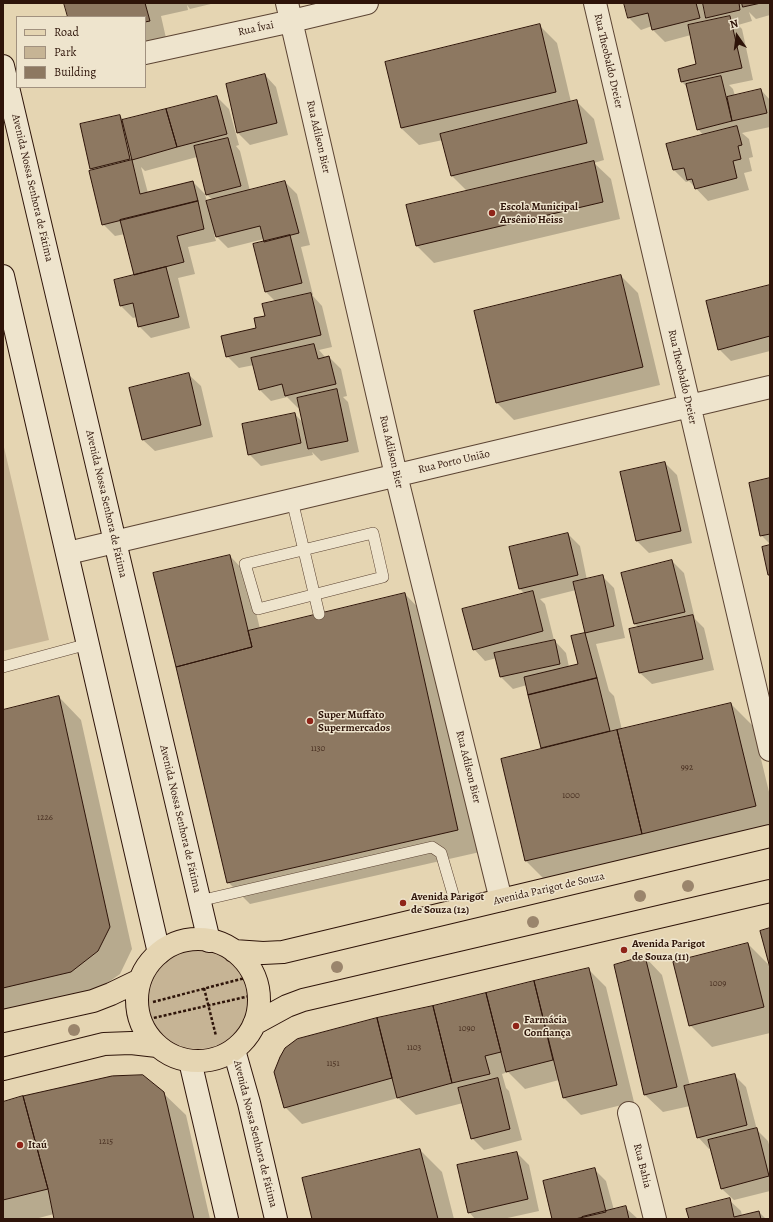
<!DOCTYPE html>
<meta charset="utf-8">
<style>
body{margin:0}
#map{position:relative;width:773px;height:1222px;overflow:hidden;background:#e5d5b2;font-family:Alegreya,serif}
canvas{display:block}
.frame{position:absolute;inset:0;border:4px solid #2e1409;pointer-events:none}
.legend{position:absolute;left:16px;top:16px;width:130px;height:72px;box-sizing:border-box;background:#eee4cd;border:1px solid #a1917f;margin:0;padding:5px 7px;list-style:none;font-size:12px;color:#2e1409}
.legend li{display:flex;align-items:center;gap:8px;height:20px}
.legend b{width:20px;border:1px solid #a1917f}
.north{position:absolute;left:717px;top:16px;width:40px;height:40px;-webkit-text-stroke:3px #eee4cd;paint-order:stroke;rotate:346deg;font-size:11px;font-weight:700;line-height:16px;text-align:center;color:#2e1409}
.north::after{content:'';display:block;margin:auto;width:14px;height:18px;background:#2e1409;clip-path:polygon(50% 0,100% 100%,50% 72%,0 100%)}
</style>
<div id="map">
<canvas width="773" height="1222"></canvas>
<div class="frame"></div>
<ul class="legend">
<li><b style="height:5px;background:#e5d5b2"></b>Road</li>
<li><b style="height:11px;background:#c6b495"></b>Park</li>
<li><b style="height:11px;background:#8d7861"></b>Building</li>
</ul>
<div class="north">N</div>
</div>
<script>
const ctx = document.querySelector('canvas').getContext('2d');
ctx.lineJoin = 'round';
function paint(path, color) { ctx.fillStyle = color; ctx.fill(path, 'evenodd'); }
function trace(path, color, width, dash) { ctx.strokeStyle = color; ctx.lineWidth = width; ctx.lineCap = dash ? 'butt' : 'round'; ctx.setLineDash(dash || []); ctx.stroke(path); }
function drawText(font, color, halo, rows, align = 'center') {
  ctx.font = font + ' Alegreya,serif'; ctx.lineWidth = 3; ctx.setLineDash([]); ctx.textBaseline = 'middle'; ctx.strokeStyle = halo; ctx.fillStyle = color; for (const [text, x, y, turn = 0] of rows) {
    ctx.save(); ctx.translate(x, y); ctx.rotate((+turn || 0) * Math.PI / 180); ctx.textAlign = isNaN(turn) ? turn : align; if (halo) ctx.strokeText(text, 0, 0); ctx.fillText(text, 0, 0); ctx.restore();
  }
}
paint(new Path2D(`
 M3,443l46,197 -46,11z
 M149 1000a49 49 0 1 1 98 0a49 49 0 1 1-98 0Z`), '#c6b495');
paint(new Path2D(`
 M65,3h150l-25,6 -3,-4 1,5 -27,6 5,22 -21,5v-26h-76z
 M625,3h145v12l-14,4 -7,-7 3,9 -14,4 4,4 11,51 -24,5 4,4 2,7 26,-6 9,10v27l-28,6 7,6 4,18 -4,1 3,13 -8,2 5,17 -41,11 -19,-20 -3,1 -12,-12 -7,-25 37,-9 -6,-7 -11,-42 -5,-5 16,-17 -7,-30 -26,7 -12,-12 -1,-4 -11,4 -12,-12z
 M539,25l18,18 14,59 5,-1 18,18 10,41 -10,3 17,16 9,40 -186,44 -17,-17 -10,-40 61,-14 -16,-16 -9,-36 -24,5 -18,-17 -15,-66z
 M265,75l11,12 12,48 -38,10 -12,-12 -11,-48z
 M217,97l12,12 10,36 -3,1 4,5 10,40 35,-9 12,12 13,51 -9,2 12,48h-1l10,11 10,41 -13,3 7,8 3,-1 12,12 6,27 -4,1 5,5 11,50 -38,9 -9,-9 1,3 -52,11 -12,-12 46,-40 8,9 -3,-16 -2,1 -11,-11 -16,4 -12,-12 -5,-24 -15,3 -12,-12 30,-27 19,-27 -10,-10 -2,-53 -36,9 -14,-14 2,7 -28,6 7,27 -17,4 12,50 -39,10 -12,-12 -2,-9 -4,1 -12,-12 -6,-25 20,-5 -10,-42 -10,2 -12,-12 -10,-53 -2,-2 29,-53 5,5zM197,157l10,38 6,5 -6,2 -2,-8 -12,-12 -45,11 -7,-26 4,4z
 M621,276l17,17 22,92 -146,35 -17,-17z
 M770,286v65l-39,10 -12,-12z
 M189,375l12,11 12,51 -58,14 -12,-11z
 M665,463l12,12 15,68 -43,10 -12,-12 -16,-68z
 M770,479v65l-9,-9z
 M568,534l12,12 7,34 15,-4 12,12 11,50 -29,6 13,47 5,5 8,34 109,-26 22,22 17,70v34l-222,53 -22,-22 17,-112 -1,-1 -15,-63 -14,4 -12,-12 -4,-19 -12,3 -11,-12 51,-55 -5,-5zM576,590l10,43 -14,3 7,28 -10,3 -3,-14 -12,-13 -9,-36 -5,-5z
 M230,556l17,18 13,55 145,-35 22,23 53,235 -230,52 -22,-22z
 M672,561l12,12 11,46 9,9 10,42 -62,14 -12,-11 -1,-45 -4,-4 -12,-51z
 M59,697l22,23 51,229 -12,25 -27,19 -90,22v-304z
 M748,944l22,22v67l-58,14 -22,-22z
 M645,957l17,18 28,111 44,-11 12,12 11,43 11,11 2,7v43l-36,9 -12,-11 -11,-41 -2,1 -11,-12 -8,-31 -27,6 -18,-17 -30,-130z
 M588,969l18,18 28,115 -53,13 -17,-17 -5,-18 -34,9 -17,-17 -6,2 4,14 3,3 13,49 -38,10 -12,-12 -9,-35 -47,12 -18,-17 -96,26 -17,-17 148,-100z
 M163,1093l23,22 24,104h-155l-1,-5 -19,5h-32v-116z
 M420,1150l22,22 12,47h-141z
 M517,1153l12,12 10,46 -36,8h-28l-6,-7z
 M594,1169l12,12 8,29 12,-2 12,11h-85z
 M729,1200l12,11 1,5 17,-4 7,7h-76z`), '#0003');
const building = new Path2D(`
 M64,3h81l5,18 -5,1v-5h-77z
 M624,3h72l4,15 -48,12 -4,-17 -20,5z
 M703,3h36l1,7 -34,8z
 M742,3h19l-18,4z
 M730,16l12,52 -61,14 -3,-13 18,-5 -8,-39z
 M540,24l16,68 -155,36 -16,-66z
 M265,74l12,49 -40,10 -11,-49z
 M721,76l11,45 -35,9 -11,-46z
 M761,89l6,24 -35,8 -5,-24z
 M217,96l10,38 -50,13 -11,-38z
 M577,100l10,43 -136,33 -11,-42z
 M166,109l11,38 -45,13 -10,-40z
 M120,115l10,44 -40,10 -10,-45z
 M737,126l5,19 -4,1 3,13 -8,2 4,17 -42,11 -3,-10 -5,1 -3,-12 -11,2 -7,-26z
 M228,138l13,48 -35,9 -12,-49z
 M132,160l8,34 53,-13 5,20 -96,24 -13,-54z
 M594,161l9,41 -187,44 -10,-41z
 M285,181l14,52 -35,9 -4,-16 -44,11 -10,-36z
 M198,201l6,28 -27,7 7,26 -50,13 -14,-55z
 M290,235l12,48 -37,9 -12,-48z
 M166,267l13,50 -41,10 -5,-24 -13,3 -6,-26z
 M621,275l22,92 -147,36 -22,-92z
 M770,285v51l-52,14 -12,-49z
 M311,293l10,42 -95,22 -5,-21 35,-8 -2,-10 11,-2 -3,-12z
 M314,344l4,15 11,-3 7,28 -51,12 -3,-12 -23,6 -8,-32z
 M189,373l12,52 -59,15 -13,-52z
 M337,389l11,52 -40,8 -11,-51z
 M295,413l6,30 -53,12 -6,-31z
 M665,462l16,69 -45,10 -16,-69z
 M770,478v56l-10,2 -11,-53z
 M568,533l10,42 -59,14 -10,-42z
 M770,545v30h-2l-6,-28z
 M230,555l22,92 -76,20 -23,-94z
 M672,560l13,52 -51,12 -13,-51z
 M603,575l11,51 -29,7 -12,-51z
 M533,591l10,40 -70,19 -11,-41z
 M405,593l53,237 -231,53 -51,-216 76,-20 -4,-16z
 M693,615l10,44 -64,14 -10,-44z
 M585,633l12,45 -69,17 -4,-18 54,-13 -7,-28z
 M555,640l5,24 -60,13 -6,-24z
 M597,678l13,53 -69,17 -13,-53z
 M59,696l51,231 -12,24 -27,21 -68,16v-278z
 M731,703l25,103 -114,28 -25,-104z
 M617,730l25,104 -117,27 -24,-102z
 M770,928v40l-10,-37z
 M748,943l16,64 -75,19 -16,-64z
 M645,956l32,131 -33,8 -30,-130z
 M589,968l28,117 -54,13 -29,-117z
 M534,981l19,79 -47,12 -20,-79z
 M486,993l15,59 -16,4 5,18 -38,9 -19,-77z
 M433,1006l19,77 -55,15 -20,-80z
 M377,1018l15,60 -108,30 -10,-36 6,-15 5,-9 12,-9z
 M735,1074l12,51 -50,13 -13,-52z
 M143,1075l21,17 30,127h-140l-6,-30 -25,-93 89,-20z
 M498,1078l12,51 -39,10 -13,-51z
 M23,1096l25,93 -45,11v-98z
 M757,1128l12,48 -48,13 -13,-49z
 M420,1149l18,70h-126l-10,-41z
 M517,1152l11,47 -60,14 -11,-48z
 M595,1168l11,44 -31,7h-23l-9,-38z
 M730,1198l4,19 25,-6 2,8h-72l-3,-10z
 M626,1206l3,13h-47v-2z`);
paint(building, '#8d7861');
trace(building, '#2e1409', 1);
const lane = new Path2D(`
 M292,500l27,114
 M373,533l10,44 -125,32 -13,-45z
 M3,667l85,-23
 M199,901l233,-54 9,6 17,58`);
const street = new Path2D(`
 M287,3l109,472 105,425
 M595,3l175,747
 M145,53l147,-32 75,-18
 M68,553l702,-166
 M629,1113l26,106`);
const secondary = new Path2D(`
 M3,66l206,875
 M3,276l156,677
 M234,1050l15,53 27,116
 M190,1061l37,158`);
const primary = new Path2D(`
 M137 1000a61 61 0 1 1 122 0a61 61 0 1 1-122 0Z
 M234,951l29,2 20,-1 487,-116
 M3,1021l90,-20 18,-7 29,-14
 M254,1024l33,-18 16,-6 467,-109
 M3,1069l101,-25 27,-1 26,3`);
trace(lane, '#5c4433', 12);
trace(street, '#5c4433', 24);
trace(secondary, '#2e1409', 24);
trace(primary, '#2e1409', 24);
trace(new Path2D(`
 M204,988l12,48
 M153,1002l88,-23 9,-1
 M149,1019l105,-24`), '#2e1409', 2.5, [3, 2]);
trace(lane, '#eee4cd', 11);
trace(street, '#eee4cd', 22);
trace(secondary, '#eee4cd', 22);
trace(primary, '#e5d5b2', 22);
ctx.fillStyle = '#9a856c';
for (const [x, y] of [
 [688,886],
 [640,896],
 [533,922],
 [337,967],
 [74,1030]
]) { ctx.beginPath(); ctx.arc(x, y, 6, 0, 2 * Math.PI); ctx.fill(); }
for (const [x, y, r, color] of [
 [492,213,4,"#8f2418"],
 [310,721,4,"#8f2418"],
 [403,903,4,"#8f2418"],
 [624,950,4,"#8f2418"],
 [516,1026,4,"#8f2418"],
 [20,1145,4,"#8f2418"]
]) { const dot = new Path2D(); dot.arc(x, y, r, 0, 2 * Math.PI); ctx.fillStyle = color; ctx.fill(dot); trace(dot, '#eee4cd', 1.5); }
drawText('9px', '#462d1f', null, [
 ["1130",318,749],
 ["992",687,768],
 ["1000",571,796],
 ["1226",45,818],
 ["1009",718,984],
 ["1090",467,1029],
 ["1103",414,1048],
 ["1151",333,1064],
 ["1215",106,1142]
]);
drawText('11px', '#2e1409', '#eee4cd', [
 ["Rua Ívai",256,29,-12],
 ["Rua Theobaldo Dreier",608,61,77],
 ["Rua Adilson Bier",318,137,77],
 ["Avenida Nossa Senhora de Fátima",32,188,77],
 ["Rua Theobaldo Dreier",682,377,77],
 ["Rua Adilson Bier",391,452,77],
 ["Rua Porto União",454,462,-13],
 ["Avenida Nossa Senhora de Fátima",106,504,77],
 ["Rua Adilson Bier",468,767,76],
 ["Avenida Nossa Senhora de Fátima",180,819,77],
 ["Avenida Parigot de Souza",549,889,-13],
 ["Avenida Nossa Senhora de Fátima",255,1134,76],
 ["Rua Bahia",642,1166,76]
]);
drawText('bold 11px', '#2e1409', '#eee4cd', [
 ["Escola Municipal",500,207],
 ["Arsênio Heiss",500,220],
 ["Super Muffato",318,715],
 ["Supermercados",318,728],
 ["Avenida Parigot",411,897],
 ["de Souza (12)",411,910],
 ["Avenida Parigot",632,944],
 ["de Souza (11)",632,957],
 ["Farmácia",524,1020],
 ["Confiança",524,1033],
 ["Itaú",28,1145]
], 'left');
</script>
